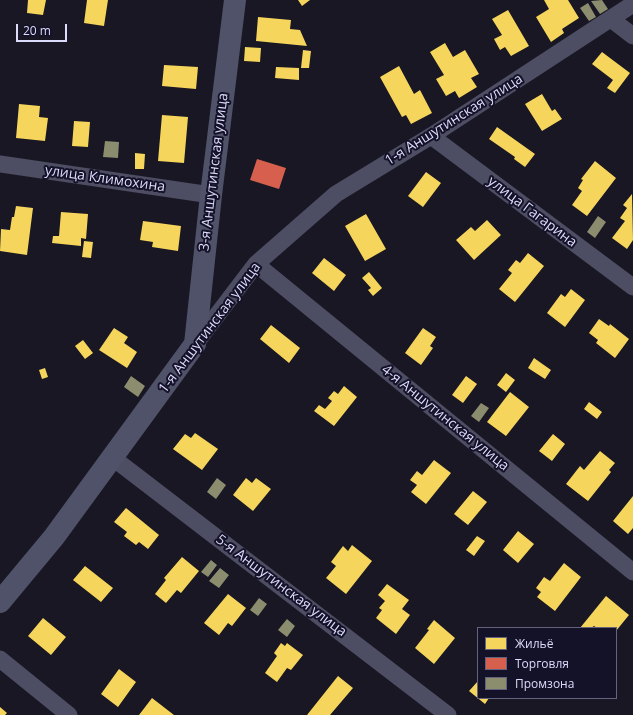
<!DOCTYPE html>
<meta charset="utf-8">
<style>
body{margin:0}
#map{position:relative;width:633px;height:715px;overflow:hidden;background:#181723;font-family:"Open Sans",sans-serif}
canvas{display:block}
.legend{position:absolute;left:477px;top:627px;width:140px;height:72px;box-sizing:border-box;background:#141228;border:1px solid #64627d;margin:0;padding:5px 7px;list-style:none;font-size:12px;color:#dddbfc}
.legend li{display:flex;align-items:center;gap:8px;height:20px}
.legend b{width:20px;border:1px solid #64627d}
.scale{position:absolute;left:16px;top:24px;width:51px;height:18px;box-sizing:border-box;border:2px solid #dddbfc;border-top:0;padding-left:5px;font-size:12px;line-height:14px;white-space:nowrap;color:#dddbfc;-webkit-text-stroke:3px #141228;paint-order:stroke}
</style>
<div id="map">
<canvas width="633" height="715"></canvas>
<ul class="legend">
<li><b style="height:11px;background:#f6d55c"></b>Жильё</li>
<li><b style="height:11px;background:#d6604d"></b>Торговля</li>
<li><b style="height:11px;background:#8c8c6e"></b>Промзона</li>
</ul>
<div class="scale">20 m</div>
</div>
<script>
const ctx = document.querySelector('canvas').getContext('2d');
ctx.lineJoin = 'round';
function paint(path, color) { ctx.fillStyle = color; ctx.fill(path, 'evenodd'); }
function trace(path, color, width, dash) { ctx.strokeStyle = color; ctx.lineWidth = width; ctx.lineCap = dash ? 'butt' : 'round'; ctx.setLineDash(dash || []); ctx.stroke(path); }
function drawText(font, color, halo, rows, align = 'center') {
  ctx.font = font + ' "Open Sans",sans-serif'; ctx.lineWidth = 4; ctx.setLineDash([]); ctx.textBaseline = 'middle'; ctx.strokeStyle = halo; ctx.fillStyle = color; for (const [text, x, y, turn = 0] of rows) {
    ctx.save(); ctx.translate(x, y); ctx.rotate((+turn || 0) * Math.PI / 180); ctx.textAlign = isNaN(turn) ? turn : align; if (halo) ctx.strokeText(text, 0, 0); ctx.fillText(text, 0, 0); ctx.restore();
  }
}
paint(new Path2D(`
 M28,0h18l-3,15 -16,-2z
 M87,0h21l-4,26 -20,-3z
 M298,0h12l-8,6z
 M544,0h24l11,18 -17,11 2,4 -13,9 -15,-25 13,-8z
 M508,10l21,36 -18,10 -6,-9 -5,3 -6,-11 8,-4 -10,-16z
 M258,17l33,3 -1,9 10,1 7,16 -51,-5z
 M445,43l8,14 12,-7 14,24 -8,4 6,9 -18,11 -4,-7 -9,5 -10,-17 8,-4 -14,-23z
 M245,47l16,1 -1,14 -16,-1z
 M303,50l8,1 -2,17h-8z
 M602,52l28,21 -15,20 -8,-5 6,-8 -21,-16z
 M164,65l34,2 -2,22 -34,-3z
 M399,66l15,28 6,-4 12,23 -21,11 -5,-9 -4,2 -22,-40z
 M276,67l23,1v12l-24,-2z
 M542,94l10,17 3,-2 7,10 -20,12 -17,-27z
 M19,104l21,2 -1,11 9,1 -3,23 -29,-3z
 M162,115l26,2 -4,46 -26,-2z
 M74,121l16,1 -2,25 -16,-1z
 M497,127l38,27 -10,13 -11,-8 1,-2 -26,-18z
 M135,153l10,1 -1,15h-9z
 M595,161l21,17 -29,38 -15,-11 10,-14 -4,-3 5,-8 -2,-1z
 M426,172l15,11 -18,24 -15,-11z
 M632,194l1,46 -6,9 -15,-11 13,-17 -5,-3 7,-10 -4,-3z
 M16,206l17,2 -6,47 -27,-4 1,-22 9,1 2,-13h2z
 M61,212l27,2 -2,25 -5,-1v8l-29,-3 1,-7h6z
 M366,214l20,35 -21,12 -20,-35z
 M487,220l14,15 -27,25 -18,-20 15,-13 4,4z
 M143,221l38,5 -3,25 -26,-4 1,-5 -13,-2z
 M84,241l9,1 -2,16 -9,-1z
 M528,253l16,13 -29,36 -16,-13 13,-16 -4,-3 8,-10 4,3z
 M324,258l22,17 -12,16 -22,-18z
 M369,272l13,16 -9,8 -5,-6 3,-2 -9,-10z
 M571,289l14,11 -20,27 -18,-14 14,-19 4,3z
 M599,319l10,7 1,-2 19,15 -14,19 -19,-15 2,-3 -9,-7z
 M271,325l29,23 -11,15 -29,-24z
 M114,328l14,9 -4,6 13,9 -10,16 -28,-18z
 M423,328l13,9 -6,9 3,2 -12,17 -16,-12z
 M83,340l10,13 -8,6 -10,-13z
 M534,358l17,12 -6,9 -17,-11z
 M45,368l3,9 -6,2 -3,-9z
 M506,373l9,7 -9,12 -9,-7z
 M466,376l11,8 -14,19 -11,-8z
 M344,386l13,11 -23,29 -20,-15 5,-6 6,4 7,-8 -4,-3 6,-7 4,3z
 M510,392l19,15 -23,29 -19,-14z
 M589,402l13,10 -5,7 -13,-10z
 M195,433l23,16 -16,21 -29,-21 12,-15 6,4z
 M553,434l12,10 -13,17 -13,-10z
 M600,451l15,12 -6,7 2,2 -23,29 -22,-17 14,-18 4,4z
 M434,460l17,13 -25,31 -15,-12 6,-7 -7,-5 7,-9 5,4z
 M246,478l6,5 4,-5 15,11 -18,22 -20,-16z
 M473,491l14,11 -19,23 -14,-11z
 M633,496v32l-5,6 -15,-13z
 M126,508l33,27 -11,14 -9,-7 -3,3 -12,-9 3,-4 -13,-10z
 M518,531l16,13 -16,19 -15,-13z
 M477,536l8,5 -11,15 -8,-6z
 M352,545l20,16 -26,33 -20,-16 10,-12 -5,-4 12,-16 5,5z
 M182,557l17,14 -18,22 -4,-3 -11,13 -11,-9 11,-14 -2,-2z
 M564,563l17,14 -26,34 -18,-14 4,-5 -5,-4 8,-11 6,4z
 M85,566l28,22 -12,14 -28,-22z
 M387,584l22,16 -7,9 8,6 -14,19 -20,-16 6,-8 -3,-2 6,-7 -7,-6z
 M228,594l18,14 -14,18 -4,-3 -9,12 -15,-12z
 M606,596l23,19 -13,16v-3h-19l-3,-2 -3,2h-11z
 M43,618l23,19 -15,18 -23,-19z
 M434,620l21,18 -21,26 -19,-16 14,-18 -2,-1z
 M281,643l4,3 2,-3 16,12 -12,15 -4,-2 -10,14 -12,-9 12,-17 -3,-3z
 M119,669l17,13 -18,25 -17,-13z
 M338,676l15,12 -23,27h-23z
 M478,681v17h11l-4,6 -16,-13z
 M152,698l22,17h-35z
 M0,707l7,6 -2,2h-5z`), '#f6d55c');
paint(new Path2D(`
 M257,159l29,9 -7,21 -29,-9z`), '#d6604d');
paint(new Path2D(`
 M602,0l6,9 -8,5 -9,-13z
 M588,3l8,14 -7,4 -9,-13z
 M105,141l14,1 -1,16 -15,-1z
 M598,216l8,6 -11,16 -8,-6z
 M131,376l14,10 -7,11 -14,-10z
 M481,403l8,5 -10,14 -8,-6z
 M217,478l9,7 -10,14 -9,-7z
 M211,560l6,5 -9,12 -7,-5z
 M220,568l9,7 -10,13 -10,-7z
 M259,598l8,6 -9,12 -8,-6z
 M287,619l8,7 -8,11 -9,-7z`), '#8c8c6e');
trace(new Path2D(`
 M611,19l22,17
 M431,136l202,151
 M0,164l211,31
 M256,264l377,308
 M195,344l61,-80 80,-70 95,-58 202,-132
 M113,458l335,257
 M0,659l69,56`), '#4d4d63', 17);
trace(new Path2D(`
 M0,602l54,-65 141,-193 16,-149 24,-195`), '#505269', 22);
drawText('14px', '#dddbfc', '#141228', [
 ["1-я Аншутинская улица",454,120,-32],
 ["3-я Аншутинская улица",214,172,-83],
 ["улица Климохина",105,179,8],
 ["улица Гагарина",532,212,37],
 ["1-я Аншутинская улица",210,328,-53],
 ["4-я Аншутинская улица",445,418,39],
 ["5-я Аншутинская улица",281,586,37]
]);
</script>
